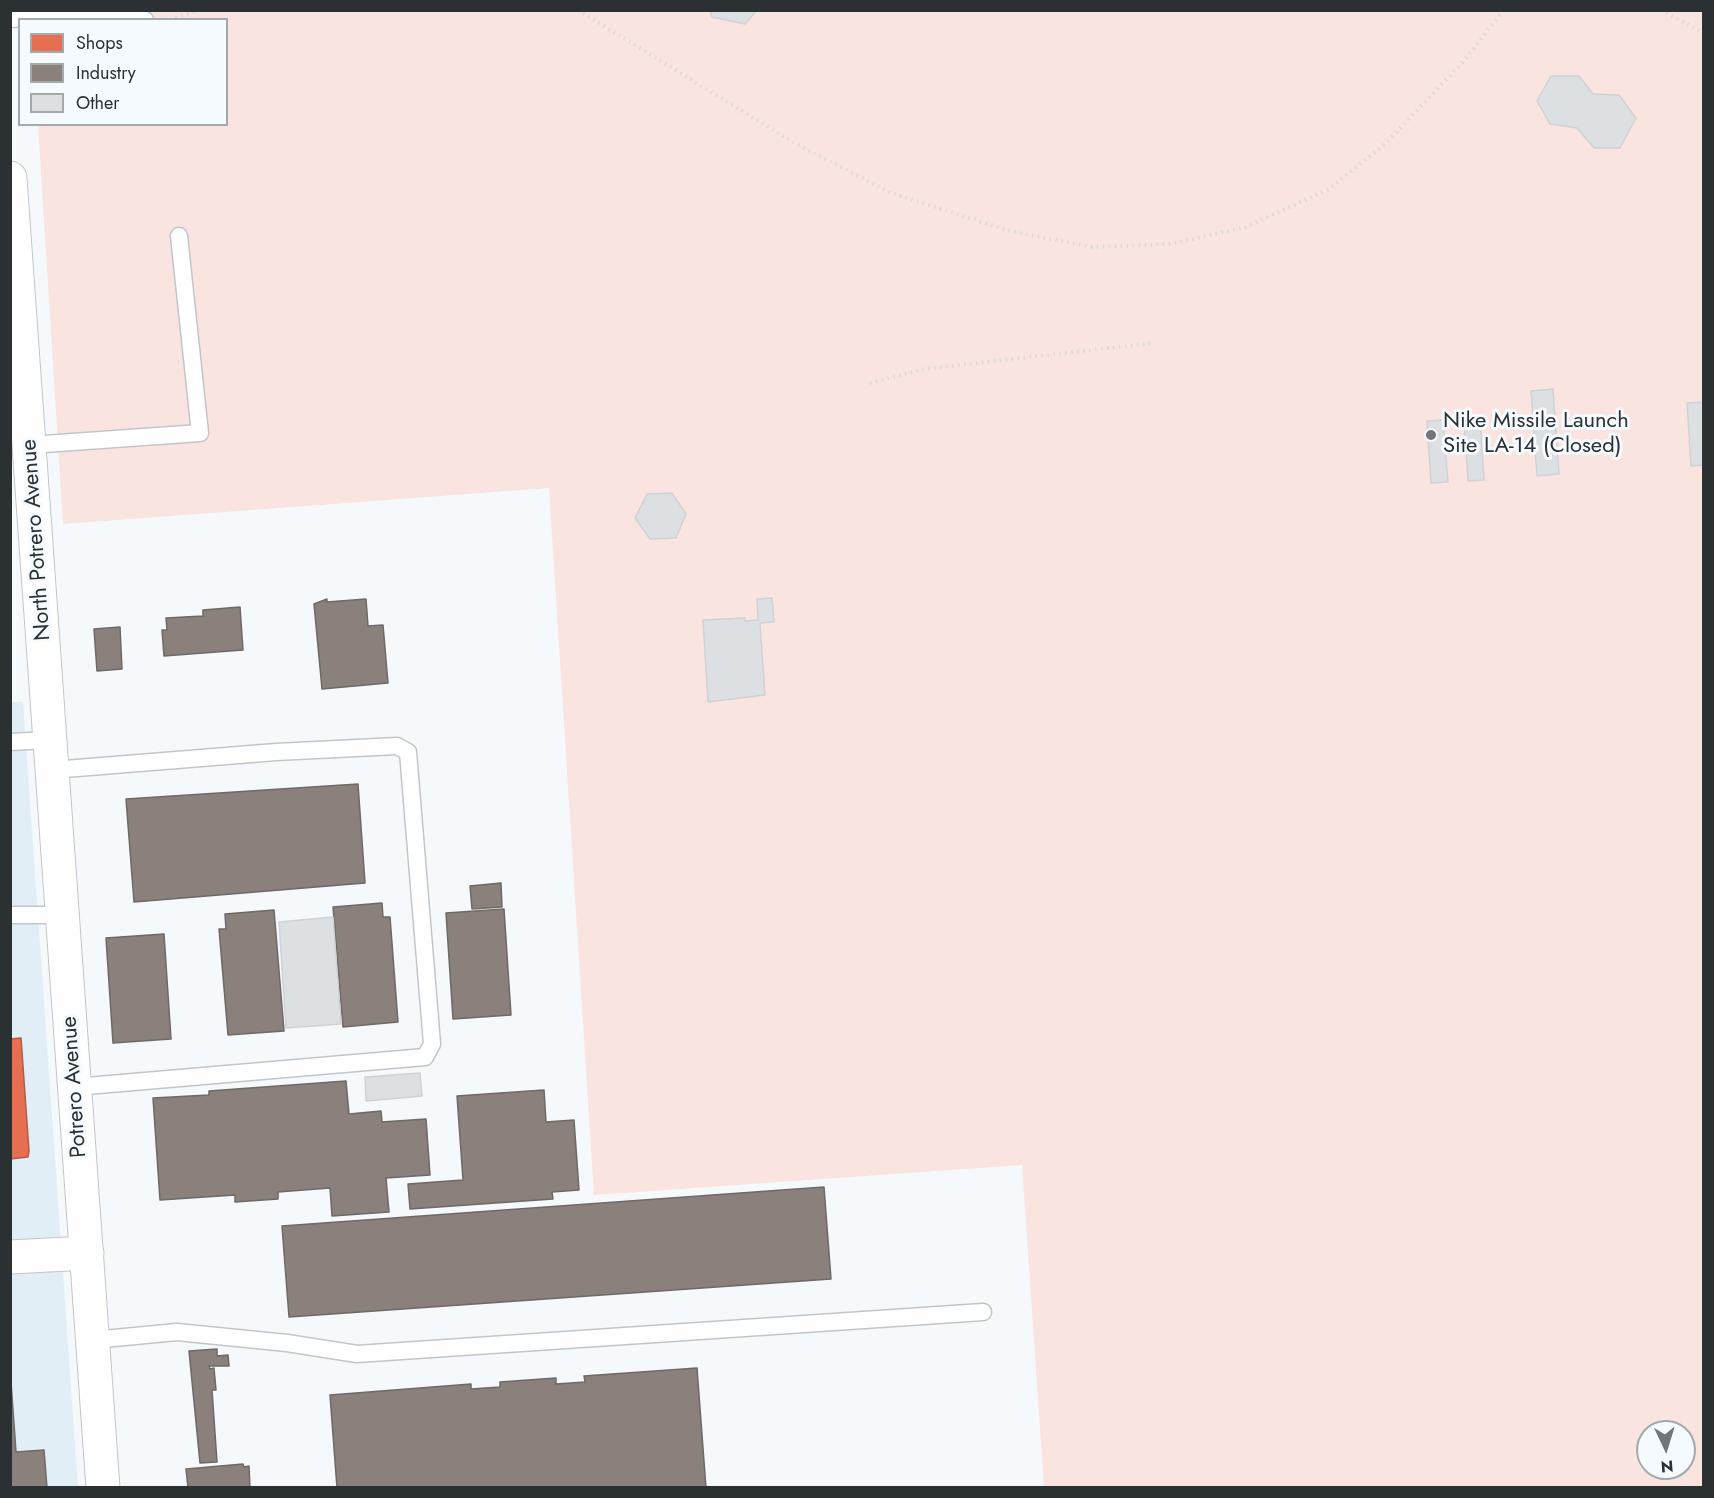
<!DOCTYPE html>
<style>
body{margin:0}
#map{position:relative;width:1714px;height:1498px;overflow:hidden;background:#f6f9fc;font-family:Jost,sans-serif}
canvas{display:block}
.frame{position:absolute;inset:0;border:12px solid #2b3032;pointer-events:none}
.legend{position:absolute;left:18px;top:18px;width:210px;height:108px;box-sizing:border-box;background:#f4fafe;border:2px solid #a4a9ac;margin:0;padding:8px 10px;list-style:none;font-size:18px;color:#2b3032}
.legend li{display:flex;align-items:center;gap:12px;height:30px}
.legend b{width:30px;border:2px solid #a4a9ac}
.north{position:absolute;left:1636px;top:1420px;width:60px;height:60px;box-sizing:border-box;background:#f4fafe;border:2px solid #a4a9ac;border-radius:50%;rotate:176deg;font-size:16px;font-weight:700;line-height:24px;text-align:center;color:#2b3032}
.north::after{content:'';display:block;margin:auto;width:21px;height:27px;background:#727679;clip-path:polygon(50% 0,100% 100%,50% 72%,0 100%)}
</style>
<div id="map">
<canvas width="1714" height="1498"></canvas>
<div class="frame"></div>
<ul class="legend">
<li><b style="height:16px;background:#e76f51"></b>Shops</li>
<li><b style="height:16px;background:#8a817c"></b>Industry</li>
<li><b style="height:16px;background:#dde0e3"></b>Other</li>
</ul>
<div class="north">N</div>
</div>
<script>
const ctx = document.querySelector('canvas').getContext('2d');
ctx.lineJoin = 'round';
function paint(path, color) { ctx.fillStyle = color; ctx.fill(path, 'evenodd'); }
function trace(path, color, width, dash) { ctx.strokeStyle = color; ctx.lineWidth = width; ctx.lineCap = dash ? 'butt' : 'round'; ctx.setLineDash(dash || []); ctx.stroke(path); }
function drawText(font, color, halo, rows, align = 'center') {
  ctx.font = font + ' Jost,sans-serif'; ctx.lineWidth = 6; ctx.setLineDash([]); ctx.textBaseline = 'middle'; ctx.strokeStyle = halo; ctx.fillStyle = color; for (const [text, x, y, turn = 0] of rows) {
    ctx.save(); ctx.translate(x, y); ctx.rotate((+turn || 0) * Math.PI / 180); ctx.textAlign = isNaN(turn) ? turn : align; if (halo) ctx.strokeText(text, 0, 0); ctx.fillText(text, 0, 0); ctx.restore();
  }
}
paint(new Path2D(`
 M10,702h13l55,785 -67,1z`), '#e2eef5');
paint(new Path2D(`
 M31,11h1672v1476h-659l-22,-322 -428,30 -45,-707 -486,36 -25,-399 188,-1v-104h-195zM1648,1432h36v36h-36z`), '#fae4df');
const shops = new Path2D(`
 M21,1038l8,113 -1,6 -18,2v-120z`);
paint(shops, '#e76f51');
trace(shops, '#af5c48', 1.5);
const industry = new Path2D(`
 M327,599v3l39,-3 2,27 15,-1 5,58 -66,6 -8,-85z
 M240,607l3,43 -79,6 -2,-26h5l-1,-12 37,-2v-6z
 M120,627l2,42 -25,2 -3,-42z
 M358,784l7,99 -231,19 -8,-103z
 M501,883l1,24 -30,2 -2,-23z
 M382,903l1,14h7l8,105 -55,5 -10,-120z
 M504,909l7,106 -58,4 -7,-106z
 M274,910l10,121 -56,4 -9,-106h7l-1,-15z
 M164,934l7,105 -58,4 -7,-105z
 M346,1081l3,33 32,-3 1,11 44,-3 4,56 -44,3 3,34 -57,4 -2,-28 -52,4v7l-43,3v-7l-75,5 -7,-102 56,-3v-4z
 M544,1090l2,32 28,-2 5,70 -27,2 1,7 -143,10 -2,-25 55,-4 -6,-84z
 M824,1187l7,92 -542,38 -7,-91z
 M217,1349v7l11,-1 1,11h-20l1,3 4,-1 2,22h-4l5,72 -17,1 -11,-112z
 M10,1368l6,84 28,-2 3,38h-37z
 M697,1368l9,120h-369l-7,-93 141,-11v5l29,-2v-5l56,-4v6l29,-2 -1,-6z
 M243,1464l1,3 5,-1 1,22h-62l-2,-19z`);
paint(industry, '#8a817c');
trace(industry, '#6e6966', 1.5);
const building = new Path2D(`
 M710,10h47l-12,14 -33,-7z
 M1551,76h28l14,18 26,1 17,23 -16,30h-26l-17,-20 -27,-4 -13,-23z
 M1553,389l6,85 -22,2 -6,-85z
 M1703,402l1,63 -13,1 -4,-63z
 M1480,418l4,62 -16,1 -4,-62z
 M1443,420l5,62 -17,1 -4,-62z
 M672,493l14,21 -10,24 -26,1 -15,-21 12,-24z
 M772,598l2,24 -14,1 5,72 -57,7 -5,-82 42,-2v3l13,-1 -1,-21z
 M333,917l8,107 -55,4 -7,-106z
 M420,1073l2,23 -56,5 -1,-24z`);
paint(building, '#dde0e3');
trace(building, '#d0d2d5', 1.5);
const lane = new Path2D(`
 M10,19l110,-6 25,7
 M30,445l170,-12 -21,-197
 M10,742l40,-2
 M52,770l224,-18 121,-6 11,6 24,292 -7,13 -350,30
 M10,915h53
 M93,1340l84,-8 110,11 70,11 626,-42`);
const street = new Path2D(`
 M10,1257l77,-4`);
const secondary = new Path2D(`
 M10,178l93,1310`);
trace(lane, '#c3c6c9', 19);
trace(street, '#c3c6c9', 35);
trace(secondary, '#c3c6c9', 35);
trace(new Path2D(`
 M578,10l213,131 100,52 119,38 82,16 79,-3 75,-17 83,-38 56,-45 76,-80 43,-54
 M1661,10l43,23
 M170,20l27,-10
 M870,383l54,-14 229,-26`), '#d9dadb', 4, [1.5, 4.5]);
trace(lane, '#fefeff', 16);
trace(street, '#fefeff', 33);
trace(secondary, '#fefeff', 33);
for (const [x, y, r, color] of [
 [1431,435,6,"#727679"]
]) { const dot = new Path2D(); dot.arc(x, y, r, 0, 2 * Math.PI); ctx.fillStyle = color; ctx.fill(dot); trace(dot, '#f4fafe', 2); }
drawText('22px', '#2b3032', '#f4fafe', [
 ["Nike Missile Launch",1443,422],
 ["Site LA-14 (Closed)",1443,447]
], 'left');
drawText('22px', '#2b3032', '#f4fafe', [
 ["North Potrero Avenue",37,540,-94],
 ["Potrero Avenue",75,1087,-94]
]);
</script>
